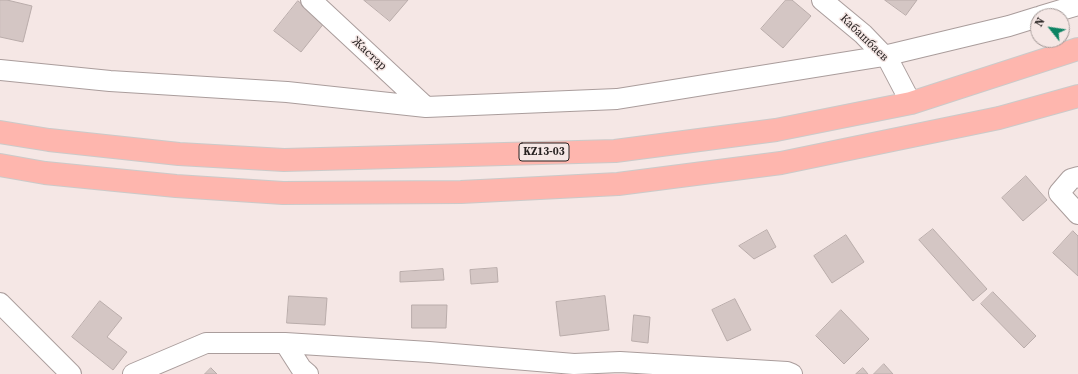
<!DOCTYPE html>
<meta charset="utf-8">
<style>
body{margin:0}
#map{position:relative;width:1078px;height:374px;overflow:hidden;background:#f5e7e5;font-family:"Source Serif 4",serif}
canvas{display:block}
.north{position:absolute;left:1030px;top:8px;width:40px;height:40px;box-sizing:border-box;background:#f5e7e5;border:1px solid #a29896;border-radius:50%;rotate:300deg;font-size:11px;font-weight:700;line-height:16px;text-align:center;color:#262120}
.north::after{content:'';display:block;margin:auto;width:14px;height:18px;background:#0d8363;clip-path:polygon(50% 0,100% 100%,50% 72%,0 100%)}
</style>
<div id="map">
<canvas width="1078" height="374"></canvas>
<div class="north">N</div>
</div>
<script>
const ctx = document.querySelector('canvas').getContext('2d');
ctx.lineJoin = 'round';
function paint(path, color) { ctx.fillStyle = color; ctx.fill(path, 'evenodd'); }
function trace(path, color, width, dash) { ctx.strokeStyle = color; ctx.lineWidth = width; ctx.lineCap = dash ? 'butt' : 'round'; ctx.setLineDash(dash || []); ctx.stroke(path); }
function drawText(font, color, halo, rows, align = 'center') {
  ctx.font = font + ' "Source Serif 4",serif'; ctx.lineWidth = 3; ctx.setLineDash([]); ctx.textBaseline = 'middle'; ctx.strokeStyle = halo; ctx.fillStyle = color; for (const [text, x, y, turn = 0] of rows) {
    ctx.save(); ctx.translate(x, y); ctx.rotate((+turn || 0) * Math.PI / 180); ctx.textAlign = isNaN(turn) ? turn : align; if (halo) ctx.strokeText(text, 0, 0); ctx.fillText(text, 0, 0); ctx.restore();
  }
}
const building = new Path2D(`
 M0,0h7l25,6 -9,36 -23,-5z
 M364,0h44l-18,21z
 M786,0h6l19,16 -28,32 -22,-19z
 M885,0h32l-11,15z
 M298,1l27,21 -24,30 -27,-21z
 M1026,176l21,24 -24,21 -21,-23z
 M933,229l54,60 -14,12 -54,-61z
 M767,230l9,17 -22,12 -15,-13z
 M1073,231l5,5v40l-25,-23z
 M846,235l18,27 -32,21 -18,-27z
 M497,268l1,14 -27,2 -1,-14z
 M443,269l1,11 -44,2v-10z
 M993,292l43,44 -12,12 -43,-44z
 M289,296l38,2 -2,27 -38,-2z
 M605,296l4,34 -49,6 -4,-34z
 M735,299l16,31 -24,11 -15,-31z
 M100,301l22,17 -15,19 20,15 -14,18 -41,-33z
 M412,305h35l-1,23h-34z
 M841,310l28,29 -25,25 -28,-28z
 M634,315l16,2 -2,26 -16,-2z
 M884,364l9,10h-19z
 M211,368l6,6h-12z
 M863,368l5,6h-12z`);
paint(building, '#d4c6c4');
trace(building, '#b9acaa', 1);
const minor = new Path2D(`
 M311,0l115,107
 M822,0l41,34 26,27 22,42
 M1041,16l37,-11
 M0,70l110,11 177,11 139,15 191,-8 267,-43 125,-30 29,-9
 M1078,177l-7,2 -12,14 19,21
 M0,303l71,71
 M285,343l16,25 7,6
 M133,374l73,-31h79l144,9 145,12 46,-2 167,10 5,2`);
const highway = new Path2D(`
 M0,132l49,8 130,14 105,6 331,-9 161,-21 135,-27 167,-54
 M0,165l45,8 131,13 107,7 178,-1 157,-8 163,-21 218,-45 79,-22`);
trace(minor, '#aa9d9c', 22);
trace(highway, '#cbcac9', 24);
trace(minor, '#fff', 20);
trace(highway, '#feb6ae', 22);
for (const [x, y, w] of [
 [544,152,50]
]) { const box = new Path2D(); box.roundRect(x - w / 2, y - 9, w, 18, 3); ctx.fillStyle = '#f5e7e5'; ctx.fill(box); trace(box, '#262120', 1); }
drawText('bold 11px', '#262120', null, [
 ["KZ13-03",544,152]
]);
drawText('12px', '#262120', '#f5e7e5', [
 ["Кабашбаев",864,38,44],
 ["Жастар",369,54,43]
]);
</script>
